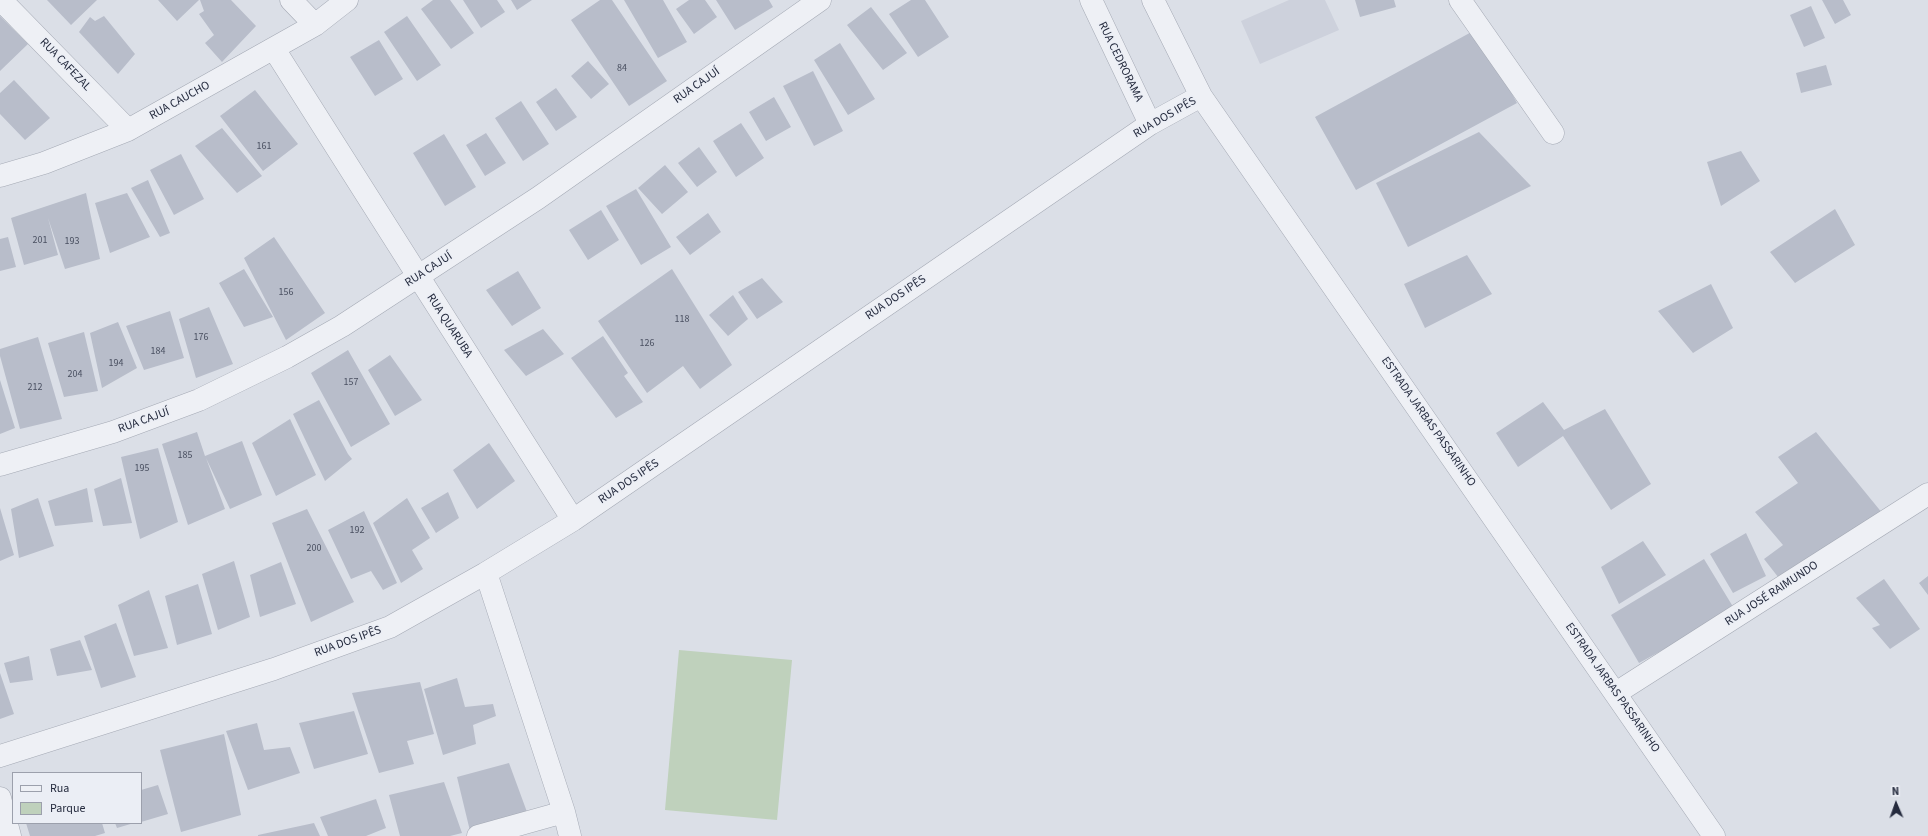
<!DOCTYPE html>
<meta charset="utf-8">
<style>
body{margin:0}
#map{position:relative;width:1928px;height:836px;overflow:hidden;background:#dbdfe7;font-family:"Source Sans 3",sans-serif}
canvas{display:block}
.legend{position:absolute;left:12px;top:772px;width:130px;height:52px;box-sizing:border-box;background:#ebeef5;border:1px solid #9ca0ac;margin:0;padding:5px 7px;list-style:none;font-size:12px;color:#252b3e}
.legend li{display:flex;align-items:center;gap:8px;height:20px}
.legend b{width:20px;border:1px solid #9ca0ac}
.north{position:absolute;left:1876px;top:784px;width:40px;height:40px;-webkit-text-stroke:3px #ebeef5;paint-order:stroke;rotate:358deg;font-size:11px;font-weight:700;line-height:16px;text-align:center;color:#252b3e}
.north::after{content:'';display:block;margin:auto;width:14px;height:18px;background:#252b3e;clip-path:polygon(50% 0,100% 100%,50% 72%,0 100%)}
</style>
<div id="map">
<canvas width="1928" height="836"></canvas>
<ul class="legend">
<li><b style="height:5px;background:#eef0f5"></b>Rua</li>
<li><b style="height:11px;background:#bfd1bc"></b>Parque</li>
</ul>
<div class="north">N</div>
</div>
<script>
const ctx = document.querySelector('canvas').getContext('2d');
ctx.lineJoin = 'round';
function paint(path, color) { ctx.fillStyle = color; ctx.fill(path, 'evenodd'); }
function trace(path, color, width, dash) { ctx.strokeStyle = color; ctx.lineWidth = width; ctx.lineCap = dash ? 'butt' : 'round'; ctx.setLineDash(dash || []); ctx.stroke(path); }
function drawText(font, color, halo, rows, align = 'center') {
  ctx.font = font + ' "Source Sans 3",sans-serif'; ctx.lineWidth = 3; ctx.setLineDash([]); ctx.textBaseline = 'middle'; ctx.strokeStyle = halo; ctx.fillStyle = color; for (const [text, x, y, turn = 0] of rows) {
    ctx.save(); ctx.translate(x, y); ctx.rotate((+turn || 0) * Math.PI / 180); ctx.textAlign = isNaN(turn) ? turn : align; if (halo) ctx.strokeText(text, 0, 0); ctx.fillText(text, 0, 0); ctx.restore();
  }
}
paint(new Path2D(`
 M1289,0h36l14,30 -79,34 -19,-43z`), '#cdd1dc');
paint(new Path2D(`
 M679,650l113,10 -15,160 -112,-10z`), '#bfd1bc');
paint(new Path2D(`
 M47,0h50l-26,25z
 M158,0h41l-22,21z
 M200,0h31l25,26 -34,36 -17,-19 9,-8 -15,-21 5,-3z
 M433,0h17l24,33 -23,16 -30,-40z
 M463,0h34l8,12 -24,16z
 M511,0h21l-15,10z
 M600,0h12l55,81 -38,25 -58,-86z
 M624,0h39l24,42 -29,16z
 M689,0h16l12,17 -23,17 -18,-25z
 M716,0h53l4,7 -38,23z
 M911,0h14l24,37 -31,20 -29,-43z
 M1355,0h39l2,7 -36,10z
 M1822,0h21l8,15 -16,9z
 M1811,6l14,32 -21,9 -14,-32z
 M871,7l36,46 -24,17 -36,-45z
 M0,16l28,28 -28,27z
 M104,16l31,38 -17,20 -39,-42 11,-15 5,4z
 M407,16l34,49 -24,16 -33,-49z
 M1477,29l40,74 -161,87 -41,-73z
 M379,40l24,39 -28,17 -25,-39z
 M840,43l35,56 -27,16 -34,-55z
 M588,61l21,23 -18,15 -20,-23z
 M1826,65l6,20 -31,8 -5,-20z
 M813,71l30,60 -29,15 -31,-60z
 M14,80l36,38 -25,22 -25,-26v-21z
 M556,88l21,29 -21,14 -20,-29z
 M255,90l43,54 -35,27 -43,-55z
 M774,97l17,30 -25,14 -17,-29z
 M521,101l28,43 -26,17 -28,-43z
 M741,123l23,35 -28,19 -23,-36z
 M222,128l40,48 -25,17 -42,-47z
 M1479,132l52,54 -123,61 -32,-64z
 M486,133l20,30 -21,13 -19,-31z
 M444,134l32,53 -31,19 -32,-53z
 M699,147l18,25 -20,15 -19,-24z
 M1741,151l19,30 -39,25 -14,-44z
 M181,154l23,45 -30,16 -24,-45z
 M665,165l23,27 -26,22 -24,-26z
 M148,180l22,53 -10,4 -29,-49z
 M636,189l35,58 -30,18 -35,-59z
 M86,193l14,66 -35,10 -17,-51 10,37 -34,10 -13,-47z
 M127,193l23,44 -40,16 -15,-50z
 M1835,209l20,36 -60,38 -25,-31z
 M601,210l18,30 -31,20 -19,-30z
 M708,213l13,19 -31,23 -14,-18z
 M8,237l8,30 -16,4v-32z
 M274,237l51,76 -39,27 -42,-82z
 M1467,255l25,39 -67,34 -21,-44z
 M244,269l29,48 -29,10 -25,-44z
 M672,269l60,96 -32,24 -17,-23 -36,27 -49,-72z
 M518,271l23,37 -29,18 -26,-36z
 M762,278l21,24 -26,17 -19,-27z
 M1711,284l22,44 -40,25 -35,-42z
 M733,295l15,24 -20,17 -19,-21z
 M209,307l24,57 -37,14 -17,-59z
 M170,311l14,47 -40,12 -18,-44z
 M118,322l19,46 -35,20 -12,-55z
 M543,329l21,25 -38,22 -22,-26z
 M84,332l14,59 -34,6 -16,-54z
 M603,336l25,37 -4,3 19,26 -27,16 -45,-60z
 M38,337l24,82 -42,10 -20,-73v-7z
 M348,350l42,74 -39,23 -40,-74z
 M390,355l32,45 -27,16 -27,-46z
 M0,380l15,48 -15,6z
 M319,400l29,54 4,5 -27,22 -32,-67z
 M1543,402l21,28 41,-21 46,75 -40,26 -48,-74 -45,31 -22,-34z
 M290,419l26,56 -40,21 -24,-53z
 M197,432l8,24 37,-15 20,54 -32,14 -24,-51 19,51 -37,16 -26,-81z
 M1816,432l67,82 -101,68 -18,-23 19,-14 -28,-33 43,-29 -20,-26z
 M489,443l26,38 -38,28 -24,-39z
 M158,448l20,74 -38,17 -19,-82z
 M121,478l11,45 -29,3 -9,-37z
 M87,488l6,34 -38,4 -7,-25z
 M448,492l11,26 -23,15 -15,-25z
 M38,498l16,48 -35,12 -8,-49z
 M407,498l23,40 -18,12 11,19 -22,14 -28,-60z
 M0,508l14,47 -14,6z
 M307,509l47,93 -43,20 -39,-99z
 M364,511l33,72 -14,7 -12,-19 -20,8 -23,-49z
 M1746,533l20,43 -33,17 -23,-39z
 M1643,541l23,34 -47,29 -18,-37z
 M1704,559l31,51 -96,53 -28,-48z
 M234,561l16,56 -32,13 -16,-56z
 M281,562l15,42 -36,13 -10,-42z
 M1928,576v19l-9,-12z
 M1884,579l36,50 -30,20 -18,-21 8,-3 -24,-27z
 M198,584l14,50 -35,11 -12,-49z
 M149,590l19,58 -34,8 -16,-51z
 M116,623l20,54 -35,11 -17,-52z
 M80,640l12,30 -35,6 -7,-27z
 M29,656l4,24 -23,3 -6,-20z
 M0,673l14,41 -14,5z
 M457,678l8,29 28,-3 3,12 -23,9 3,19 -33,11 -19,-66z
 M420,682l14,52 -27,7 7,23 -35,9 -27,-80z
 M354,711l14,43 -54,15 -15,-46z
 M257,723l7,27 26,-3 10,26 -52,17 -22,-59z
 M224,734l17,81 -60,17 -21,-82z
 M509,763l18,49 -57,19 -13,-54z
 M444,782l18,51 -12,3h-50l-11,-41z
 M158,785l10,29 -27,8v-32z
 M376,799l10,29 -20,8h-38l-8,-19z
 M26,823h76l3,10 -10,3h-65z
 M115,823h19l-17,5z
 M314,823l6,13h-62v-1z`), '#b8bdca');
const minor = new Path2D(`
 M1,0l127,130
 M291,0l24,25
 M1091,0l59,124
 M1153,0l48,96 513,740
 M1460,0l93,133
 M274,49l299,471
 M0,176l44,-13 84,-33 187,-105 32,-25
 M0,465l113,-33 86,-32 88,-43 55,-31 196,-128 282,-198
 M486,573l78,239 6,24
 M1616,693l312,-199
 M0,756l274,-87 116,-42 96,-54 87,-53 577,-396 51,-28
 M0,798l10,38
 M478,836l86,-24`);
trace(minor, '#a4a9b4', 23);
trace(minor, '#eef0f5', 22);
drawText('10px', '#4a5061', null, [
 ["84",622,69],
 ["161",264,147],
 ["201",40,241],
 ["193",72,242],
 ["156",286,293],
 ["118",682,320],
 ["176",201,338],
 ["126",647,344],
 ["184",158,352],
 ["194",116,364],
 ["204",75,375],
 ["157",351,383],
 ["212",35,388],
 ["185",185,456],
 ["195",142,469],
 ["192",357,531],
 ["200",314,549]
]);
drawText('12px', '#252b3e', '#ebeef5', [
 ["RUA CEDRORAMA",1120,62,64],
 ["RUA CAFEZAL",65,65,46],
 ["RUA CAJUÍ",697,86,-35],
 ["RUA CAUCHO",180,101,-29],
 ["RUA DOS IPÊS",1165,118,-30],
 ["RUA CAJUÍ",429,270,-33],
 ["RUA DOS IPÊS",896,298,-34],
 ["RUA QUARUBA",449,326,57],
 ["RUA CAJUÍ",144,421,-20],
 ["ESTRADA JARBAS PASSARINHO",1428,422,55],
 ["RUA DOS IPÊS",629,482,-34],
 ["RUA JOSÉ RAIMUNDO",1772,594,-33],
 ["RUA DOS IPÊS",348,642,-20],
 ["ESTRADA JARBAS PASSARINHO",1612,688,55]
]);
</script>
